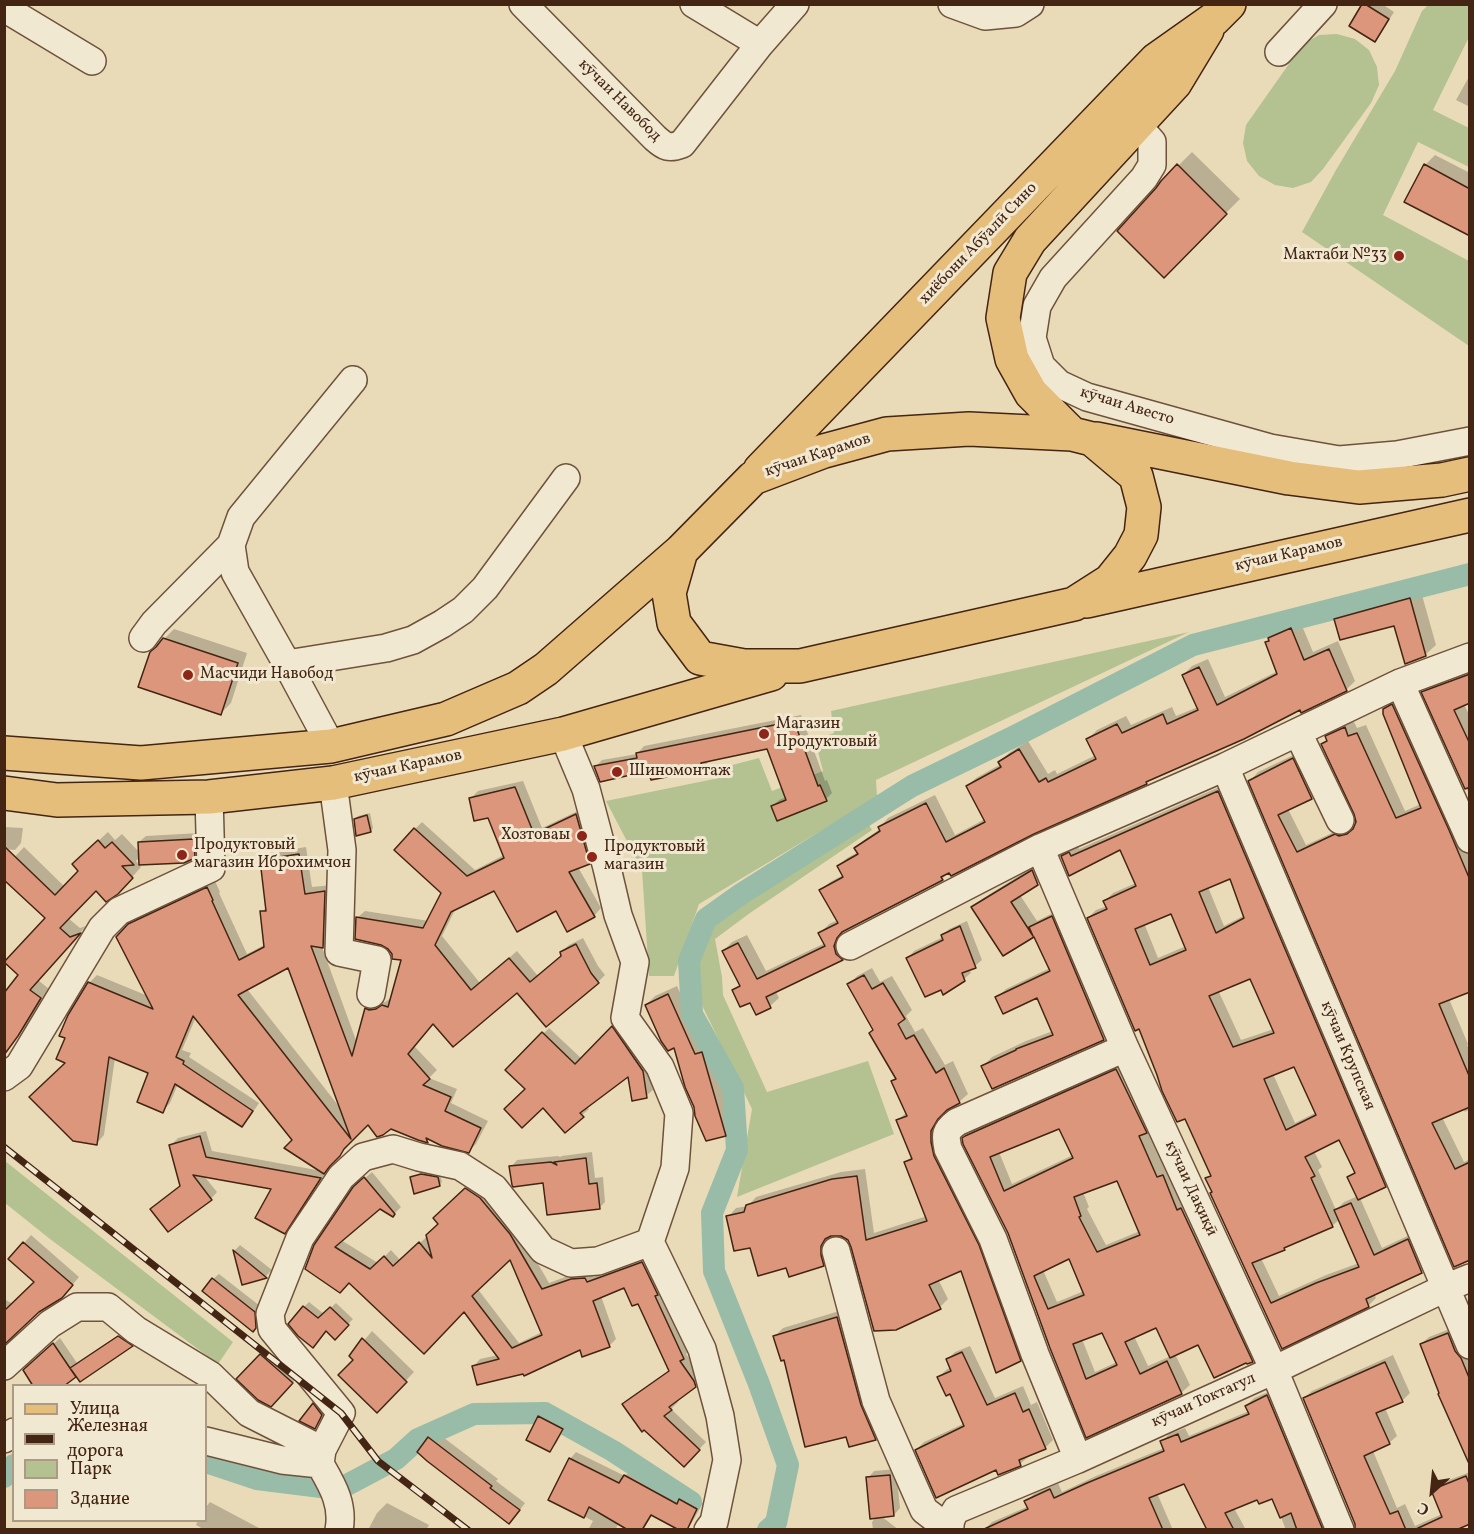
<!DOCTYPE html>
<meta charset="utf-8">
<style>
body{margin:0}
#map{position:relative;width:1474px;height:1534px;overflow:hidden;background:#eadbb8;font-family:Vollkorn,serif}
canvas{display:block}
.frame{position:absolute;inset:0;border:6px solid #442412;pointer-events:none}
.legend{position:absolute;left:12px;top:1384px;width:195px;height:138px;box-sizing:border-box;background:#f1e8d1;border:2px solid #ac9a85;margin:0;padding:8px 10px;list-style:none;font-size:18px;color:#442412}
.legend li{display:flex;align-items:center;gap:12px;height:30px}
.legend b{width:30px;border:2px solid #ac9a85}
.north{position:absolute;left:1402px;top:1462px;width:60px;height:60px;-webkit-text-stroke:4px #f1e8d1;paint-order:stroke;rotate:207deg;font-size:16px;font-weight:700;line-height:24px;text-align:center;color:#442412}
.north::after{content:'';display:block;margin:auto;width:21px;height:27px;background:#442412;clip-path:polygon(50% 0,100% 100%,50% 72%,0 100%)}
</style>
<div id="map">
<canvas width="1474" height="1534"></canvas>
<div class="frame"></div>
<ul class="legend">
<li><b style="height:8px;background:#e5be7c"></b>Улица</li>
<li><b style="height:8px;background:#442412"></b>Железная дорога</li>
<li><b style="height:16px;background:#b4c191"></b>Парк</li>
<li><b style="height:16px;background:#dc967b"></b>Здание</li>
</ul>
<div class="north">С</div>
</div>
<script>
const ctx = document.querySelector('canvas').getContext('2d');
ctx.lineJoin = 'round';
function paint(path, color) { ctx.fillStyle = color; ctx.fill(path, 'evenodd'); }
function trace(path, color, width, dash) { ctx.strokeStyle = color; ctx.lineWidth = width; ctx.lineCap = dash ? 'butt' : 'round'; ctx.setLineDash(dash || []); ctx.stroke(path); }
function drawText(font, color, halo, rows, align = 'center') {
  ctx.font = font + ' Vollkorn,serif'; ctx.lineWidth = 6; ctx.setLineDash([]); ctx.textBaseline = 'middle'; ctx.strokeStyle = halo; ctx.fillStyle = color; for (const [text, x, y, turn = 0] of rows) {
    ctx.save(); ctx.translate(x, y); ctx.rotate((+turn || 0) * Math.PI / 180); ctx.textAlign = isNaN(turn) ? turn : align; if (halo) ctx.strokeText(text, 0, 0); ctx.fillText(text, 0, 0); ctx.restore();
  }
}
paint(new Path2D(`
 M1428,5h41v32l-36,73 36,18v39l-51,-25 -35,73 86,46v85l-167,-114 34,-62 59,-99 27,-60z
 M1337,34l18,5 14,11 8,17 2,18 -8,18 -48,66 -12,13 -18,6 -18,-3 -16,-9 -12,-15 -4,-18 3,-18 57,-81 16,-9z
 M1189,632l-313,148 1,17 -178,107 -25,72h-25l-7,-106 -36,-69 113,-23 -2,-9 42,-11 13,33 51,-20 -8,-31 19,-7 -3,-22z
 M866,820l6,10 -122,83 -35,26 7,38 1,18 44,97 101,-31 26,73 -157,63 15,-88 -52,-108 -2,-38 11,-38 92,-63z
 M5,1161l228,181 -15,22 -168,-125 -45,-36z`), '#b4c191');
paint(new Path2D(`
 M1364,4h18l12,8 -13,21 -6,7z
 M1470,75v32l-14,-7z
 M1192,152l48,47 -76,76 -2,-93z
 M1435,155l35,18v62l-45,-70z
 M1420,588l16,57 -11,10 -30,-31 -60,-5 10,-10z
 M1300,621l13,31 25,-11 17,40 -9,9 -45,18 -151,70 -4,5 -196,88 -8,8 -98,51 -2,6 9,14 -9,9 -67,31 4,8 -9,8 -19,-5 -17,-11 7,-6 -18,-33 9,-9 15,-7 19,36 59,-28 -5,-10 9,-9 9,-4 -17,-29 9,-9 13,-7 -5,-9 9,-8 11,-6 -2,-4 8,-8 16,-11v-2l8,-9 47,-23 20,40 30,-16 -18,-33 9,-8 25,-14 -1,-2 9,-9 19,-12 20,33 7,-4 2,4 39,-19 -8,-16 9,-9 29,-14 5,9 41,-18 4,9 22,-9 -15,-32 9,-9 16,-7 17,38 53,-26 -11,-28 12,-13z
 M174,629l73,24 -16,50 -10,10 -57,-74z
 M1470,670v32l-6,2 6,13v79l-47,-104 9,-8z
 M1393,700l77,151v139l-21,9 19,45 -1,1 3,6v58l-5,3 -2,-4 -21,9 22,45 6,-3v99l-220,-477 8,-9 44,-21 18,38 -8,9 -24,11 18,36 39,-18 4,1 6,-2 2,-4 -1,-9 -33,-68 5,-6 -1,-2 8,-9 18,-8 4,8 9,-3 39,86 16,-7 -36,-95z
 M801,715l24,66 2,-1 5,13 -6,6 -53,7 6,-6 7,-3 -18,-50 -60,13v2l-6,7h-53l-54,-2 7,-7 35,-6 7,-8z
 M523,781l19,47 42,-20 12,47 -7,7 -11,5 23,41 -7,8 -38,-7 -61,-20 -39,19 -14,28 38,47 37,-32 21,25 25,-21 -2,-3 8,-7 14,-7 15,28 7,9 -7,7 -81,9 -83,32 -20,23 23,24 -8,8 28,11 -6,14 37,18 -12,23 -7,7 -39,-13 -3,3 -36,-14 -23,-4 -17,17 -4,7 -23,24 2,1 -35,54 -7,6 -11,-44 -69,-12 13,16 -6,7 -29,-14 -11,-40 7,-7 28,-7 6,20 110,20 -28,-31 -98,-123 -14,33 9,3 -2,4 70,46 -10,15 -7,7 -64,-41 -8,19 -7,8 -13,-38 -35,-15 -11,77 -7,8 -30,-81 22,-79 8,-8 51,21 -31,-59 21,-20 77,-36 5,11 -1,1 28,61 19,-10 -4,-32 5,-6 -6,-46 8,-7 37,-6 6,40 20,-2 -2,54 -8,8 35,96 9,-34 7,-8 4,2 8,-1 6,-4 11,-39 -9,-5 -36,-36 8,-7 64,10 13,-28 -27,-64 7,-7 53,48 29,-15 -15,-39 -19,-17 8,-8zM289,966l52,143 -94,-120z
 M1226,784l167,394 -8,8 -25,12 22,50 34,-16 13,32 -8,8 -47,21 2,5 -8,8 -86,41 -75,-168 5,-5 -27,-57 -45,-90 -52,-109 8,-8 11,-4 -2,-5 8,-8 23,-10 -15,-35 -51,26 -8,-17 8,-8 7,-4 2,4zM1231,877l14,38 -21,11 -16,-39zM1172,912l14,34 -28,12 -14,-35zM1251,977l23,52 -33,11 -23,-50zM1295,1065l22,47 -22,11 -22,-49zM1340,1138l16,33 -7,7 9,18 -14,6 -8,8 -18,-40 4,-3 -8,-16zM1340,1219l19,44 -33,12 -47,21 -18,-38 23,-9 6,-5 42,-18z
 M370,813l3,15 -2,3 -16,-12 3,-3z
 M4,827l19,1 -2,15 -6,7 -11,-1z
 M108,832l7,8 7,-6 18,19 -1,-11 7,-6 54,-3 1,17 -7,7h-54l-4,4 5,6 -14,16 -30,6 -29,29 12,10 6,-2 -48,54 11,9 -22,36 -23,29 16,-79 27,-57 -43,-50 20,-21 41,40 15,-16 3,-16z
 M1041,862l5,13 -8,8 -18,12 17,26 24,-12 51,121 -8,9 -111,48 -10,-21 9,-9 34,-16 27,-10 -16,-35 -40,1 9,-8 44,-21 -16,-34 -31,20 -30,-47 9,-8z
 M967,921l15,39 -7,6 -6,3 2,4 -7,6 -23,9 -33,-30 6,-7 29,-14v-1l6,-7z
 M872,968l8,14 12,-6 20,34 -6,6 9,16 8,-4 22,37 8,-4 15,33 -9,8 -13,6 -5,7 -3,13 90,223 -8,9 -59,-91 -23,10 10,20 -8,8 -87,-61 -5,-8 -7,-3 -11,1 -2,10 3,11 -8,8 -36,1 -36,-20 -23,-29 8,-9 12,-2 8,-9 85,-25 24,-3 9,64 53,-17 -21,-54 6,-6 -14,-36 9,-8 -14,-31 4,-3 -22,-48 -26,-45 8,-9z
 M677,986l27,60 6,-2 24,81 -8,9 -19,6 -32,-94 -29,-41 9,-9z
 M618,1021l31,43 4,26 -7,6 -17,-22 -43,33 3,2 -24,21 -38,-41 -20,-19 42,-42 33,31z
 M1125,1062l29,61 -6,7 18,40 5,-2 89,184 -8,8 -53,-17 -24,11 15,31 -9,8 -94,43 -78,-203 -45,-94 10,-10zM1060,1127l13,28 -61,29 -13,-32zM1118,1179l22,52 -34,14 -19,-36 2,-2 -6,-15zM1069,1257l15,34 -27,11 -14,-32zM1157,1326l14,30 -23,10 -14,-30zM1102,1331l15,31 -22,10 -13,-33z
 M592,1152l3,26 8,-1 2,25 -6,6 -54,-27 -34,-14 6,-7 41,-4 2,1 2,-1z
 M372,1172l29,35 -9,9 -12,-9 -39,33 37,23 13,-13 10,11 39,-37 -5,-6 38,-36 44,45 32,56 30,-11h13l1,5 56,-21 40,95 -3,3 15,20 1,5 -7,7 -19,14 2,2 -7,7 35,33 -22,23 -60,-61 7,-7 39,-27 -31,-68 -14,-16 -24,10 15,43 -7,7 -29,2 -106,18 6,-7 18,-4 -34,-45 -115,-28 -43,-13 48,-81zM510,1258l32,74 -23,11 -42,-55z
 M429,1172l11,3 2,7 -3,3 -28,-8z
 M31,1235l48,42 -10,12 -31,22 -34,31v-43l9,5 23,-22 -26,-23z
 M240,1245l32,25 -6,6 -23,7 -9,-32z
 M219,1274l41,32 1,15 -8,9 -40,-51z
 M309,1302l15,12 12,-11 17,16 -18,19 -31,-31z
 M846,1309l38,121 -9,8 -28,-2 -62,-78 -10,-22 8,-8z
 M1455,1327l15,25v110l-49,-118 8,-7z
 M126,1330l12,9 -6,6 -57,31 -44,-12 29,-26 17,25z
 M372,1331l42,41 -37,39 -22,-51 -4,-4z
 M970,1346l25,52 28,-12 8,19 6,-3 16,38 -8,8 -18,7 1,2 -8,7 -23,4 -81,-18 8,-8 41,-19 -14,-31 -12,-15 8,-8 4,-1 -4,-8 8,-8z
 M267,1350l31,27 -27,28 -32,-26z
 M1393,1355l17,38 -8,8 -17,7 12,28 -8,7 -16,8 24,57 8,-4 10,22 27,-12 -9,-23 8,-8 29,-11v50l-14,8h-99l-1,-6 -52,-126 8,-7z
 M1275,1389l58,141h-47l-13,-33 -15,1 -24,10 12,22h-37l-24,-48 -28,11 16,37h-189l8,-8 37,-16 -3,-5 8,-7 24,-11 4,9 34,-16 68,-28 -2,-6 7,-8 16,-6 4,8 60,-25 -3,-5 8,-8z
 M320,1398l8,10 -7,13 -6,6 -1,-23z
 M546,1410l22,12 -12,22 -6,6 -10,-33z
 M435,1431l63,48 -2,2 29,22 -9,12 -87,-77z
 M576,1452l49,24 7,-7 51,29 4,-4 16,9 -12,21 -5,6 -33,-16 -10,16h-12l-12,-7 -4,7h-27l5,-9 -43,-22 20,-40z
 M896,1469l4,39 -6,7 -13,1 18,14h-26l-1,-8 5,-6 -9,-38 6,-7z
 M210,1502l49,26v2h-54l-9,-5 2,-5h8v-13z
 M387,1503l42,22 -3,5h-58l9,-17z`), '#0003');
trace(new Path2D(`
 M206,1462l51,17 72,9
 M4,1477l10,-12
 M345,1486l51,-27 22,-20 56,-25 71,-1 68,38 78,51
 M768,1530l8,-7 12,-58 -29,-81 -45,-113 -2,-58 25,-63 -4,-62 -41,-74 -3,-53 17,-42 35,-25 171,-108 101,-49 180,-92 277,-71`), '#99bca8', 22);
const building = new Path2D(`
 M1362,4h3l24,15 -14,23 -26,-16z
 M1177,164l50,50 -63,64 -47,-47 39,-43 5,-7z
 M1424,164l46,25v47l-66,-34z
 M1410,598l16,58 -21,8 -11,-38 -54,14 -6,-21z
 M1291,628l13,32 25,-11 18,42 -46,22 -1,-3 -56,29 -98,43 1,2 -113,50 -83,42 -2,-3 -8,4 2,3 -101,52 -5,6 -3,8 2,8 7,6 -77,37 5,11 -15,7 -6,-12 -10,4 -8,-17 8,-4 -18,-35 16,-8 19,36 68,-33 -7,-13 20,-10 -19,-33 24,-13 -6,-11 21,-12 -4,-6 26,-17 -2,-4 48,-24 20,39 39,-20 -19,-36 35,-19 -3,-5 21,-13 20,33 7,-4 2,4 48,-23 -10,-20 31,-15 5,9 41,-19 4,10 31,-14 -16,-35 17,-8 18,38 60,-31 -12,-32 4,-1 -1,-3z
 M163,638l75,25 -17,52 -83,-28 12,-35 6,-5z
 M1470,674v29l-16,7 16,34v43l-5,2 -44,-97z
 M1392,704l57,126 21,50v112l-31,12 31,74v29l-38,16 23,46 15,-7v98l-16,7 -206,-486 45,-23 19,41 -34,16 19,37 38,-18 4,2 8,-2 6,-5 3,-7 -2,-8 -33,-70 6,-3 -2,-5 20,-9 3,9 9,-3 39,85 25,-10 -38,-94v-5z
 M794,721l24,65 2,-1 7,16 -50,20 -6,-15 15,-6 -19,-51 -66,14 2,7 -52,10 -3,-9 -48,11 -6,-16 43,-8 -1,-5z
 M515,787l19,47 42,-20 14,50 -21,8 26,45 -28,15 -11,-21 -39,21 -23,-41 -43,21 -16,33 36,45 38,-32 21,24 31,-26 -1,-4 16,-8 15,29 8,10 -53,44 -29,-34 -64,54 -20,-23 -25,30 22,25 -7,6 28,12 -6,14 36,17 -12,25 -27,-7 -16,-8 2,5 -10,-3 -27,-11 -8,6 -6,2 -9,-12 -24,24 -4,7 -10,10 -6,8 -40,-26 8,-8 -99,-124 -17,41 8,4 -1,3 70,47 -11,16 -67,-43 -12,29 -26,-11 11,-29 -39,-16 -12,88 -24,-4 -44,-44 36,-34 -9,-4 9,-21 -6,-2 9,-21 20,-33 65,27 -37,-72 12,-13 79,-37 6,13 -1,1 27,59 25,-13 -4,-36h6l-6,-51 39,-6 6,40 20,-3 -2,57 -12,-2 41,110 13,-48 4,2 7,-1 6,-4 6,2 13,-47 -9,-1v-5l-4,-5 -7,-4 -26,-6 1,-22 67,11 18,-35 -47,-43 20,-22 53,48 37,-18 -16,-40 -14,3 -5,-23zM288,968l63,171 -113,-144z
 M1218,791l168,396 -28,13 -11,-23 8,-4 -16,-33 -34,17 10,19 -4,2 22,49 -49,21 1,2 -33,13 19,40 45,-20 43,-16 -25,-57 17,-7 23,52 34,-16 14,34 -56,26 3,8 -87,42 -72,-156 2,-1 -7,-14 6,-2 -26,-57 -8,3 -15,-31 -5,-16 -18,-46 -4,2 -48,-113 20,-9 -4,-8 33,-15 -16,-36 -51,26 -8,-20 8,-4 2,4zM1230,879l14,39 -28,15 -17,-41zM1171,914l15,36 -36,15 -15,-36zM1250,979l24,54 -41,14 -24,-51zM1294,1067l22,48 -30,15 -22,-51z
 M367,815l4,17 -15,4 -2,-17z
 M194,839l1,19 -11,5 -45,2 -1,-23z
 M98,840l7,8 7,-6 22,23 -12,1 11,12 -15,16 -12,8 -10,-11 -36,37 10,9 11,-4 -51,57 11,8 -23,38 -14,19v-62l14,-18 -14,-13 41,-44 -41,-38v-34l51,49 23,-24 -6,-7z
 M1032,870l6,15 -27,17 22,34 -4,-9 23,-11 52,124 -112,49 -11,-23 35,-16v-1l37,-14 -16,-37 -34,16 -8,-17 55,-26 -16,-34 -31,19 -32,-49z
 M960,926l16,42 -14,5 3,8 -22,14 -2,-5 -16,7 -19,-39 37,-18 -2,-5z
 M864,975l8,14 11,-6 22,36 -7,5 8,15 8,-4 22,38 8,-5 16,35 -13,7 -9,9 -7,12v11l3,14 45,89 42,116 -25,12 -35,-102 -32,14 12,24 -45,21 -22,1 -23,-84 -3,-7 -7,-4h-10l-6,3 -4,7v9l3,11 -35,11 -3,-9 -28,8 -8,-28 -16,3 -8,-35 18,-4 2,-7 86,-26 25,-3 9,64 61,-19 -23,-59 8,-3 -16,-39 11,-4 -16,-35 5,-2 -27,-46 4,-3 -26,-46z
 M668,994l27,60 7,-2 24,84 -20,5 -11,-25 -1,-9 -9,-20 -11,-39 -6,3 -7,-10 -16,-36z
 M612,1026l31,45 4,27 -15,3 -4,-24 -48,36 4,4 -19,16 -22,-25 -21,20 -18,-19 21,-20 -20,-19 37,-38 33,32z
 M1116,1069l31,64 -8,3 18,41 6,-2 14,35 4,-2 72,154 -6,2 -1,-1 -32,15 -16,-33 -28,13 -14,-30 -31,14 15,32 27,-13 15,33 -96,44 -36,-90 -42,-115 -45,-89 -1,-6 3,-2zM1059,1129l14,29 -69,33 -14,-34zM1117,1181l23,54 -43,17 -18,-35 2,-1 -7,-19zM1069,1259l15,36 -36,14 -14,-33zM1102,1333l15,32 -31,14 -13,-35z
 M200,1136l6,21 115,21 -36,56 -30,-16 16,-29 -78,-14 19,25 -44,32 -18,-23 30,-23 -11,-41z
 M586,1158l3,26 8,-1 3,26 -53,6 -4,-32 -30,4 -1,-2 -3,-19 42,-4 6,3 -3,-3z
 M421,1174l17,3 2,9 -26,8 -4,-17z
 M364,1177l31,37 -2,3 -13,-8 -45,38 35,22 14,-13 9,10 26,-24 13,16 -6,-23 12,-11 -5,-6 32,-30 15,10 30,36 32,55 29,-10 14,-1 2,4 55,-20 16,33 -3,1 29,63 -4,2 14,20 2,6 -27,20 3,3 -8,6 36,34 -16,17 -40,-37 -2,2 -20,-28 47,-33 -31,-67 -6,2 -8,-18 -31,13 17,46 -28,10 -2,-7 -56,26 -1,-2 -46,11 -5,-19 27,-7 -35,-47 -40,42 -75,-71 -9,10 -35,-24 9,-24 39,-58zM510,1260l32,75 -30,13 -40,-52z
 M23,1242l50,43 -11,13 -23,14 -34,32 -1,-33 30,-29 -26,-23z
 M233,1250l34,28 -25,7z
 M212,1278l43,34 1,16 -3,4 -51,-41z
 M303,1306l15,12 12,-11 19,18 -14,15 -9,-9 -13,17 -15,-12 -10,-12z
 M837,1317l24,88 15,35 -27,7 -3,-10 -41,10 -21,-87 -3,1 -8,-25z
 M1448,1333l7,18 6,7 9,22v86l-32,-72 1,-1 -19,-49z
 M118,1336l15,10 -53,36 -10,-14z
 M362,1338l45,44 -30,31 -39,-38 15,-15 -4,-4z
 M53,1343l23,34 -12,9h-31l-10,-16z
 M962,1352l25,53 28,-12 8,19 6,-3 17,40 -27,11 2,6 -23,9 -2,-5 -60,28 -21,-48 49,-24 -14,-32 -4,2 -9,-19 14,-6 -5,-12z
 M260,1354l33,29 -22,24 -13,-7 -22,-21z
 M1385,1362l18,40 -27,11 14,31 -26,12 26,58 8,-3 8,19h-51v-6l-52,-126z
 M1267,1395l56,135h-26l-6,-17 -11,5 -8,-19 -13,5 -2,-4 -32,13 9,17h-27l-23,-46 -35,14 14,32h-181l46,-21 -4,-8 26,-12 4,9 33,-15 77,-32 -4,-10 18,-7 3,8 68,-28 -4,-8z
 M313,1403l9,12 -7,14 -16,-8z
 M538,1416l25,13 -13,23 -24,-12z
 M428,1437l64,49 -2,2 30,22 -11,14 -82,-63 -10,-9z
 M569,1458l50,25 5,-8 53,29 2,-5 18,10 -10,21h-8l-28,-15 -9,15h-14l-39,-23 -5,11 -36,-18z
 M890,1475l4,41 -24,3 -4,-42z
 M1466,1476l4,10v38l-14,6h-42l28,-13 -11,-27z`);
paint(building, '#dc967b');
trace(building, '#442412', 1.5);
const minor = new Path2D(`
 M523,4l132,134c10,9 14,11 27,6l78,-100
 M694,4l66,40 35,-40
 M952,4l33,12 31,-3 14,-9
 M4,8l88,53
 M1279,52l44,-48
 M1137,125l15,17v23l-8,13 -91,100 -16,28 -5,32 9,28 18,18 28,13 183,51 69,12 58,-5 73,-14
 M143,638l11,-15 77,-78
 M287,664l99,-16 27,-8 29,-16 21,-14 22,-22 81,-110
 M1400,683l70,156
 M1298,733l42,87
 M563,734l23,55 21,79 11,47 17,47 -10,56 35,49 19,46 -4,55 -25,74 52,107 18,67 7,44 -13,62 -6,8
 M331,746l-44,-82 -52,-92 -4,-27 10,-28 112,-137
 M1225,767l245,578
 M333,783l9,67 -3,102 38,8 -6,34
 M1040,848l85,200 149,322 66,160
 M850,946l190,-98 185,-81 175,-84 70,-26
 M4,1077l15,-11 83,-138 17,-17 92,-43 -2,-71
 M836,1251l40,150 48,109 13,10 13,6
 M4,1366l46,-42 27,-17h31l28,23 74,45 39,38 73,37
 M4,1439l10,-7
 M206,1441l76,19 38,4
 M1078,1459l-43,-105 -42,-115 -45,-90c-3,-14 -3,-18 9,-27l168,-74
 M339,1530c5,-26 -7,-45 -19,-66l2,-14 19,-37 -69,-84 -2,-15 30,-76 41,-61 22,-20 30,-8 26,8 41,9 34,22 49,62 28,13 27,-2 52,-19
 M950,1530c-1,-8 2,-14 6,-20l122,-51 196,-89 171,-82 25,-10`);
const major = new Path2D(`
 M969,429l103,5 20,5 44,37 8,31 -3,28 -11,21 -20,25 -36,23 -274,62h-56l-44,-8 -26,-35 -5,-30 12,-42 72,-73 71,-27 63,-17z
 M1072,434l-41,-41 -19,-34 -9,-41 7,-45 20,-33 145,-157 32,-53
 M1096,439l193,39 70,9 83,-7 28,-6
 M760,470l396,-410 58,-41 15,-15
 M1087,601l383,-86
 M4,753l137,10 190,-17 115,-27 72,-31 28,-19 135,-118
 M4,793l53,7 152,-3 124,-14 230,-49 208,-60`);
trace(minor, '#6e523c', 30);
trace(major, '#442412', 36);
trace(minor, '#f1e8d1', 27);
trace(major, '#e5be7c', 33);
const rail = new Path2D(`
 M4,1147l337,266 37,48 90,69`);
trace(rail, '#442412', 7);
trace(rail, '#f1e8d1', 4.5, [14]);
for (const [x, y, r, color] of [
 [1399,256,6,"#8f2418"],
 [188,675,6,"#8f2418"],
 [764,734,6,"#8f2418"],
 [617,772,6,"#8f2418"],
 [582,836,6,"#8f2418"],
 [182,855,6,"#8f2418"],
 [592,857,6,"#8f2418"]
]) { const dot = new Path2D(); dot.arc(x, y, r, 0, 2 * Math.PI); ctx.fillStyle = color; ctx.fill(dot); trace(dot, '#f1e8d1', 2); }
drawText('16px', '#442412', '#f1e8d1', [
 ["кӯчаи Навобод",619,101,45],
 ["хиёбони Абӯалӣ Сино",979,244,-46],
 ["кӯчаи Авесто",1127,407,17],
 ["кӯчаи Карамов",818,456,-18],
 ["кӯчаи Карамов",1289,555,-13],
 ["кӯчаи Карамов",408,767,-12],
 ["кӯчаи Крупская",1347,1056,67],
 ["кӯчаи Дақиқӣ",1190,1189,65],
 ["кӯчаи Токтагул",1204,1401,-24]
]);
drawText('16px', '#442412', '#f1e8d1', [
 ["Мактаби №33",1387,256,"right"],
 ["Масчиди Навобод",200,675],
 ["Магазин",776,725],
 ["Продуктовый",776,743],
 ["Шиномонтаж",629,772],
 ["Хозтоваы",570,836,"right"],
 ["Продуктовый",194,846],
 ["магазин Иброхимчон",194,864],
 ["Продуктовый",604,848],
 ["магазин",604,866]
], 'left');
</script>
